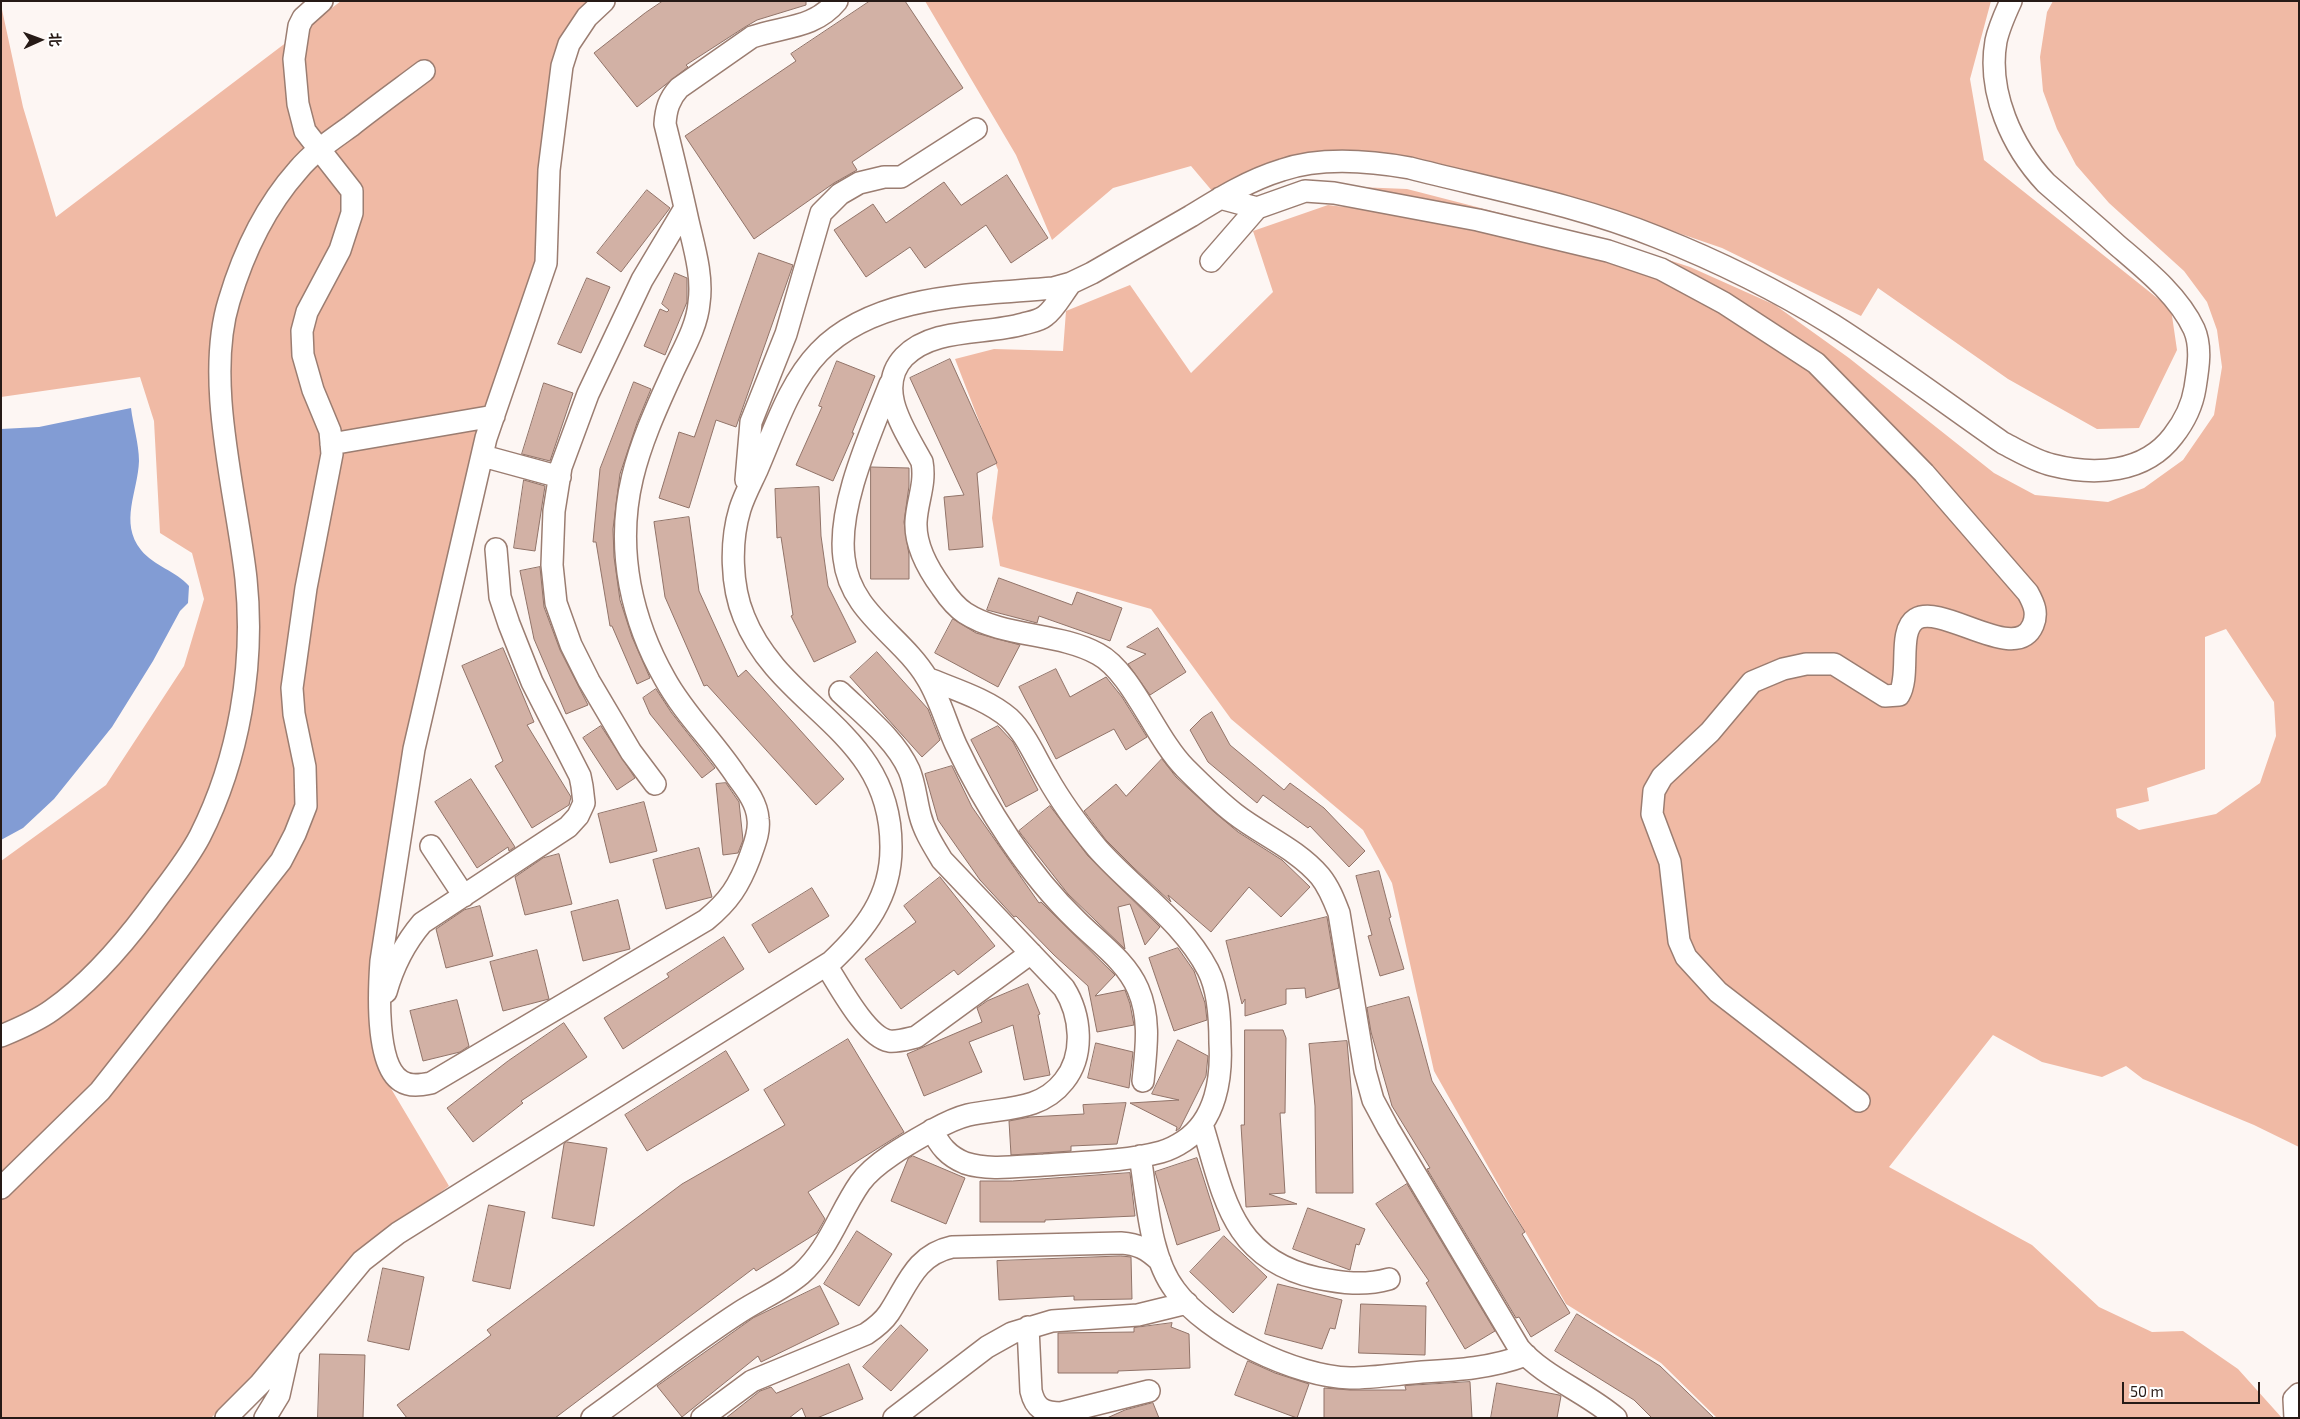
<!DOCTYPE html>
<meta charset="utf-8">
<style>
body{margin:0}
#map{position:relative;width:2300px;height:1419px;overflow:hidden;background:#fdf6f3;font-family:"Exo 2","Noto Sans SC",sans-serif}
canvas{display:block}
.frame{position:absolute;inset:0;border:2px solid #261a16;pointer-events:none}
.north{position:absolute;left:15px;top:15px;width:50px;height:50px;-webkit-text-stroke:4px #fff;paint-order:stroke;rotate:88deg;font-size:14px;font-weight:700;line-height:20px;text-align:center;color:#261a16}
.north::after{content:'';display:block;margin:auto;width:18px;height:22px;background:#261a16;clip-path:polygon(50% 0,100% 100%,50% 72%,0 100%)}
.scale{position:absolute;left:2122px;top:1382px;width:138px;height:22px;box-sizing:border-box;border:2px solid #261a16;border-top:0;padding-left:6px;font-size:15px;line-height:18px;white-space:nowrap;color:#261a16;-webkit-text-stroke:4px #fff;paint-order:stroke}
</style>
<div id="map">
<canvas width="2300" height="1419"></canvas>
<div class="frame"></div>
<div class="north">北</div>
<div class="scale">50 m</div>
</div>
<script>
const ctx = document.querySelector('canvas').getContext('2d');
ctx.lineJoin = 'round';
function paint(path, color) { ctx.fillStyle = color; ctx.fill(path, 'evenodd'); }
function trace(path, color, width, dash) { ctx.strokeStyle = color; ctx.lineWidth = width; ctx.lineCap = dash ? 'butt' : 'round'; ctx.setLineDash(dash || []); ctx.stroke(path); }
paint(new Path2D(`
 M341,1h261l-36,37 -28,224 -128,455 -40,285 7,63 72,121 -87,64 -68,87 -83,81h-210v-557l105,-76 78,-119 20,-67 -12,-46 -32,-20 -6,-112 -14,-44 -139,20v-392l22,102 33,110z
 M925,1h1066l-21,78 14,81 187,149 6,41 -38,78 -42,1 -89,-50 -130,-91 -17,28 -139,-68 -64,-22 -260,-69 -185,35 -22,-26 -78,22 -61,52 -36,-85z
 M2053,1h246v1146l-45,-22 -111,-46 -17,-13 -24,11 -60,-15 -49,-27 -104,132 143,78 67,62 53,25 31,-1 55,38 44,49h-565l-56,-55 -95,-59 -132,-233 -42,-188 -29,-53 -132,-111 -80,-110 -151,-43 -8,-48 6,-48 -43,-111 39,-10 69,2 3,-40 64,-26 61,88 82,-81 -20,-61 75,-26 59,7 -29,-25 49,2 213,55 70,23 85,38 74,53 145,115 41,22 73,7 36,-14 39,-28 31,-45 8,-48 -5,-37 -10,-28 -23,-31 -75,-68 -33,-38 -19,-36 -14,-38 -3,-34 7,-45zM2226,629l48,73 2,34 -16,47 -44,31 -77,16 -22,-13 -1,-8 33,-8 -2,-13 58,-19v-132z`), '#f0baa5');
paint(new Path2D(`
 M131,408c2,17 8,36 8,53 -1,31 -20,61 2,89 13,16 35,21 48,36l-1,17 -8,8 -27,50 -41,66 -58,72 -31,29 -22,12v-411l38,-2z`), '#829cd4');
const building = new Path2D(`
 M663,1h143v4l-49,15 -12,7 -59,38 2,2 -51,40 -43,-54 51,-40z
 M870,1h35l58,87 -111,74 5,8 -23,13 -80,56 -69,-103 111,-75 -5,-7z
 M1007,175l41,63 -37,25 -25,-38 -61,43 -15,-21 -44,30 -32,-47 39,-26 13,19 58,-41 17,23z
 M647,190l23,18 -49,64 -24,-19z
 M759,253l34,12 -57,162 -20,-7 -27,88 -30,-10 20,-66 15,5z
 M675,273l12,5v24l-22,53 -21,-9 16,-37 7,3 2,-2 -7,-6z
 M587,278l23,9 -29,66 -23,-9z
 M950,359l47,104 -20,10 6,74 -34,3 -5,-53 20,-2 -54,-117z
 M837,361l38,15 -23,57h2l-21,48 -37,-16 26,-58 -3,-1z
 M634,382l17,7 -14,34 -17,51 -7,55 1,28 6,43 12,37 18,41 -13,6 -25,-58h-2l-14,-84h-3l7,-73z
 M544,383l29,10 -23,68 -28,-7z
 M871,467l38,1v18l-5,36 5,33v24h-38z
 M524,480l21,6 -10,65 -21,-3z
 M819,487l2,49 7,50 28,56 -42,20 -23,-46 2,-1 -12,-78 -4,1 -2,-49z
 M689,517l10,74 39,86 8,-7 98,109 -28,26 -109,-120 -3,1 -39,-89 -11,-75z
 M540,567l4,40 16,43 28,55 -22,9 -32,-75 -14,-68z
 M999,578l73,27 5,-13 45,16 -12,33 -71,-25 -2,7 -50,-13z
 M953,619l23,14 44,12 -22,42 -63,-34z
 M1158,628l28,44 -36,23 -22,-31 18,-10 -19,-7z
 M503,648l31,74 -7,3 44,72 -2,8 -37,23 -37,-62 8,-5 -41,-95z
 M877,652l51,57 12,31 -18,17 -72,-80z
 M1056,669l14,28 36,-20 16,20 25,40 -21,13 -12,-21 -58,30 -37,-72z
 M656,689l15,23 44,56 -13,10 -52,-64 -7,-16z
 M1212,712l18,33 54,45 6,-7 34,25 41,43 -16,16 -39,-41 -2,2 -45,-33 -6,8 -49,-41 -18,-32 12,-12z
 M601,726l34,52 -18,12 -34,-52z
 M998,726l15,16 25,48 -32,17 -35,-67z
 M1162,759l14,18 38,35 24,20 44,28 28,27 -29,30 -32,-30 -38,45 -43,-37 3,7 -37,-34 -28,-28 -22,-29 32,-27 10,12z
 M952,766l20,41 67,96 2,-1 74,73 -20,21 30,-6 5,14 4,21 -37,7 -9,-46 -34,-31 -38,-39 -2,1 -34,-37 -42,-60 -13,-46z
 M471,779l44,68 -6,4 -1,-4 -31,21 -42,-66z
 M726,783l13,19 4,38 -5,13 -15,2 -7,-71z
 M644,802l13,49 -47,12 -12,-49z
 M1050,806l38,50 72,71 -15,18 -15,-41 -12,3 7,42 -57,-55 -47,-60 -2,-3z
 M699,848l13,49 -46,12 -13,-49z
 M559,854l13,50 -47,11 -10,-38 28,-19z
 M1379,871l12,46 -2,1 15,51 -24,7 -12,-40 4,-1 -16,-59z
 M940,877l55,69 -37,29 -4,-5 -53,39 -36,-50 51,-37 -12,-16z
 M812,888l17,28 -60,37 -17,-28z
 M618,900l12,49 -47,12 -12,-49z
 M480,906l13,50 -47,12 -10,-39 28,-19z
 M1327,917l12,71 -33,10 -1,-10 -19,1v15l-41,12v-17l-3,5 -16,-63z
 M724,937l20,32 -121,80 -19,-31 65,-41 -2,-3z
 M1178,948l16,23 11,32 2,17 -33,11 -25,-73z
 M537,950l12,49 -46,12 -13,-49z
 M1028,984l12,30 -2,1 12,60 -26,5 -11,-55 -44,17 13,30 -58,24 -17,-42 75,-32 -5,-14 10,-7z
 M1409,997l23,84 93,151 -3,2 48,79 -39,24 -12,-20 -3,1 -89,-149 3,-1 -38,-62 -21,-74 -4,-24z
 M457,1000l12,46 -9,6 -37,9 -13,-50z
 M564,1023l23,34 -66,44 2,2 -50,39 -26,-34 61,-47z
 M1245,1030h38l3,8 -1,75h-5l5,80 -16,1 28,10 -51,3 -5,-82h3z
 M848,1039l56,93 -96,60 17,27 -8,14 -61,38 -2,-3 -199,150h-148l-10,-13 94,-70 -4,-5 195,-146 103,-59 -21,-35z
 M1178,1040l30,16 -2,20 -26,52 -4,3 1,-4 -47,-24 49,-3 -27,-6z
 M1347,1041l5,58 1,94h-37l-1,-87 -6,-62z
 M1096,1043l37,9 -4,36 -41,-10z
 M726,1051l23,39 -102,61 -22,-36z
 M1126,1103l-9,41 -46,2v5l-60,4 -2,-34 21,-4 54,-3 -1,-9z
 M567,1142l40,6 -13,78 -42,-8 12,-74z
 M913,1156l52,22 -19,46 -55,-23 17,-42z
 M1197,1158l23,72 -43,15 -22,-73z
 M1130,1173l5,43 -90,4v2h-65v-41h32z
 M1407,1184l88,147 -30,18 -39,-66 3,-2 -53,-77z
 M489,1205l36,7 -15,77 -37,-8z
 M1308,1208l57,21 -6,16 -3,-1 -6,26 -57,-21z
 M857,1231l35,23 -33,52 -35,-22z
 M1224,1236l43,41 -34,36 -43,-41z
 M1121,1256l10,1 1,42 -58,1v-4l-75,4 -2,-39z
 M383,1268l41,9 -15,73 -41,-9z
 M1278,1284l64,16 -7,29 -5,-1 -8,21 -57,-15z
 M820,1286l19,38 -78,38 -3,-6 -76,61 -25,-31 96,-68z
 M1361,1304l65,2 -1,49 -66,-2z
 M1577,1314l83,52 54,52h-62l-18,-18 -79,-49z
 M1172,1323l-1,4 18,7 1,34 -72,3v2h-60v-40l76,-1v-4z
 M901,1325l27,25 -37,41 -28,-24z
 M320,1354l45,1 -2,63h-45z
 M1248,1361l27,12 34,11 -12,34 -62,-23z
 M849,1364l14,35 -46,19h-11l-4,-10 -13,10h-63l34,-27 11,-4 5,6z
 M1470,1382l2,36h-148v-30l26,2h56l-1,-4z
 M1497,1383l62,12 2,1 -4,22h-66z
 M1153,1403l6,15h-52l18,-8z`);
paint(building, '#d2b1a5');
trace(building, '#917368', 1);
const minor = new Path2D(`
 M604,1l-17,16 -18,27 -7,22 -13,104 -3,93 -60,175 -72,311 -33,212c-2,28 -6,104 20,120 9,6 20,4 30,2l275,-163c23,-19 33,-34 44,-63 4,-12 10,-25 8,-38 -1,-16 -12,-30 -21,-42 -22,-34 -53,-63 -72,-98 -16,-28 -29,-63 -35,-94 -15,-81 8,-137 41,-209 10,-23 26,-48 28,-73 4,-27 -5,-56 -11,-82 -7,-32 -15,-65 -23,-97 1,-15 4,-25 14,-36l73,-51c31,-11 62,-8 85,-36
 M1220,198l37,10 48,-17 29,2 144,27 130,31 53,18 63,34 92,60 108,110 104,120c6,11 10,20 5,32 -17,40 -90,-22 -117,-6 -19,12 -5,56 -17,76l-14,1 -51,-32h-28l-23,5 -31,13 -42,50 -48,45 -8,14 -2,23 18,48 9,79 7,16 32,35 141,109
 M1211,261l46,-53
 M1071,283c-8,10 -16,26 -26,33 -6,5 -15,6 -22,8 -38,11 -90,3 -119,33 -30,32 2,75 18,105 4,22 -5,39 -6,60 -1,24 12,47 26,66 6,9 14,19 23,25 39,25 93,19 133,41 34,18 57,84 87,114 16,16 32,32 50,46 27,21 62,35 85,62 9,11 14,24 19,37l26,158 8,29 15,28 131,220c25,29 67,44 97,70
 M890,384c-19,49 -53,122 -46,174 6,55 57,77 83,120 13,21 19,45 29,67 15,32 34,65 54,95 19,28 42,57 67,81 21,21 49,40 61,68 13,30 8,61 5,92
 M331,444l163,-28
 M483,456l77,21
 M746,480l5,-58 35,-88 35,-121 19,-19 19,-11 25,-6h17l75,-48
 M927,678c26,11 60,21 82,40 17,16 26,39 38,59 14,25 31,48 50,71 36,41 85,72 111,122 11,21 12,50 12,73 2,35 -4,77 -36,98 -6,4 -16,9 -23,11 -38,10 -79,10 -117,13 -25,1 -55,6 -79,-2 -17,-7 -25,-17 -33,-33
 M655,784l-24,-32 -42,-71 -18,-36 -15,-42 -4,-38 2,-54 7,-44 27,-73 54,-114 43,-72
 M431,846l33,50
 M826,965c13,20 40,72 63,76 9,1 18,-2 27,-4l115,-84
 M386,992c7,-25 19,-49 36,-69l146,-96 10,-11 6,-13 -2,-17 -2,-10 -48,-94 -23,-58 -9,-27 -4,-48
 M1,1036c17,-7 36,-15 51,-26 37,-26 69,-63 96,-99 17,-24 38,-48 52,-75 39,-77 55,-171 46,-257 -9,-83 -42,-197 -17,-278 14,-47 37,-95 69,-131 15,-18 35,-31 53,-44 24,-19 49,-37 73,-55
 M1202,1124c22,72 29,135 115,154 25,5 47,8 72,1
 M1140,1156c7,41 9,100 35,134 32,44 121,87 175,88 24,0 48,-4 72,-6 37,-2 69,-4 104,-17
 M1,1188l99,-97 181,-230 14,-27 11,-28 -1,-39 -11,-53 -2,-26 14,-100 26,-134 -2,-23 -17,-41 -10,-35 -1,-24 5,-19 33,-62 12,-37v-22l-47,-60 -7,-27 -4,-45 5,-33 4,-8 19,-17
 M1028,1327l3,64c4,17 12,22 30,22l88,-22
 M226,1418l34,-34 102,-123 36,-28 433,-271c34,-32 60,-65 60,-114 1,-118 -110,-138 -147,-231 -13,-31 -14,-75 -4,-108 4,-13 11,-26 17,-39 17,-39 32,-87 62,-118 57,-59 158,-57 234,-64l18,-5 21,-10c33,-19 66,-38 99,-57 29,-18 58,-36 91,-46 38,-13 89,-9 128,-2 82,21 168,37 247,69 61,24 121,54 176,88 58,37 114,79 170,118 16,8 32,18 49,22 43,11 93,8 121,-29 11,-14 19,-29 22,-48 3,-19 7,-41 -1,-59 -16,-34 -49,-60 -77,-84 -23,-21 -47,-41 -71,-62 -34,-36 -59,-91 -50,-142 3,-14 9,-27 15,-40
 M265,1418l14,-23 10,-45
 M592,1418c49,-35 97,-73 148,-106 20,-13 42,-22 61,-38 28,-25 38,-61 59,-91 15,-21 50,-40 73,-53 11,-6 23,-12 35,-15 35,-8 72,-3 96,-34 21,-26 17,-66 0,-93l-122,-128c-9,-15 -18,-29 -22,-45 -4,-15 -5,-31 -11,-45 -14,-31 -45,-55 -69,-78
 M702,1418l50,-37 114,-47c9,-6 17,-12 23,-21 18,-27 26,-58 63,-66l169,-4c17,1 26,6 39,18
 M894,1418l93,-71 25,-14 40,-12 86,-6 49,-12
 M2295,1418l-1,-19 5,-5`);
trace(minor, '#9b7d71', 24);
trace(minor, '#fff', 21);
</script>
